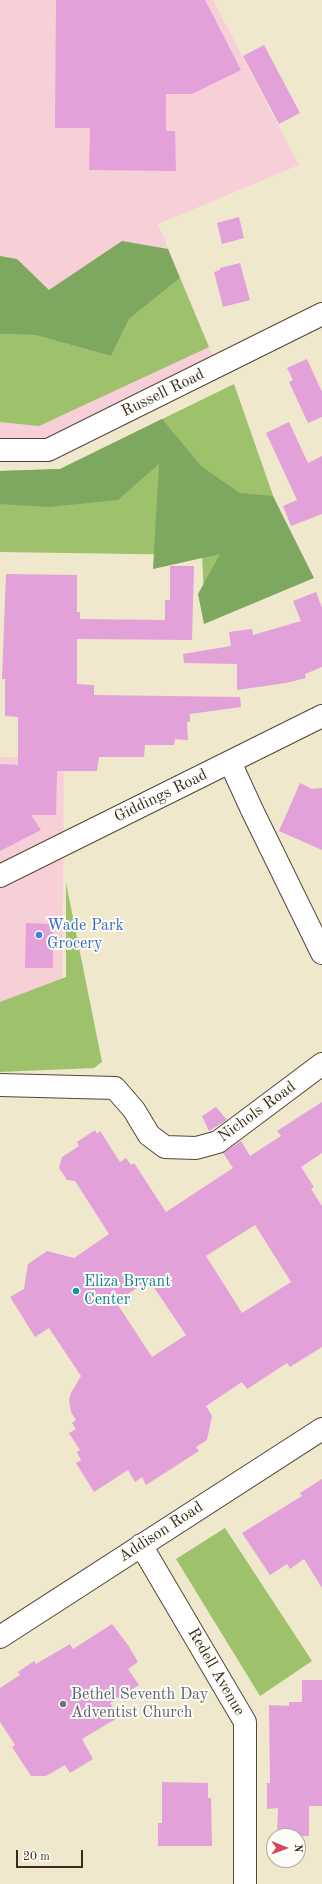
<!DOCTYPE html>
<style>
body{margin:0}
#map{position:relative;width:322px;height:1884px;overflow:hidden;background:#efe8cd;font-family:"Old Standard TT",serif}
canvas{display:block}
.north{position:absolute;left:266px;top:1828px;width:40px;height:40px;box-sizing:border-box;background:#fdfcf7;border:1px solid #afa8a0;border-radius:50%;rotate:91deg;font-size:11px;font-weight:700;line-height:16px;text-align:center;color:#3b2a1e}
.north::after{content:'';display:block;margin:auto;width:14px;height:18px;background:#d1495b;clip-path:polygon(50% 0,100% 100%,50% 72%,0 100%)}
.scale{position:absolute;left:16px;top:1850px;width:67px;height:18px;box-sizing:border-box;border:2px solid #3b2a1e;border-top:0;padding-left:5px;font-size:12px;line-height:14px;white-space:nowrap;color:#3b2a1e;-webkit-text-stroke:3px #fdfcf7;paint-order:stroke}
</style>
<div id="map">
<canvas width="322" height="1884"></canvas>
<div class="north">N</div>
<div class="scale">20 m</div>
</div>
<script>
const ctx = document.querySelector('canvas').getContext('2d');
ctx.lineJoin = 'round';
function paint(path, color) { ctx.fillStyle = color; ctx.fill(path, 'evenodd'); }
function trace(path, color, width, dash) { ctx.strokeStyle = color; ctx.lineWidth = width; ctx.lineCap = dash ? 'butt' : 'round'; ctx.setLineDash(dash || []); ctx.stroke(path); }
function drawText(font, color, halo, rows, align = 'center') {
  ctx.font = font + ' "Old Standard TT",serif'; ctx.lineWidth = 4; ctx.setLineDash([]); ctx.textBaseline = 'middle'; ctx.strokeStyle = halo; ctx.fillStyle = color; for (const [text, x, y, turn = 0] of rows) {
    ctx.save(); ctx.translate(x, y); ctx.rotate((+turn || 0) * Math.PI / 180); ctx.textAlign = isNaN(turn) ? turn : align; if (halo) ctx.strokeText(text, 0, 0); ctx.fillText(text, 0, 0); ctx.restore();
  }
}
paint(new Path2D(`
 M0,0h213l86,165 -141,59 59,142 -169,84h-48z
 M0,757l64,1 -2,254h-62z`), '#f6cfd7');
paint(new Path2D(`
 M180,278l29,69 -170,79 -39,-4v-88l35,1 76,21 18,-37z
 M234,384l65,186 -94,47 -3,-62 -202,-3v-81l60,-2z
 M66,883l36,179 -8,6 -94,4v-70l66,-25z
 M225,1528l87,133 -52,35 -84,-137z`), '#9ec16b');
paint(new Path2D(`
 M122,241l46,8 12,29 -51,41 -18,37 -76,-21 -35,-1v-78l17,3 32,31z
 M162,419l40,48 38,26 33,3 41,82 -110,46 -6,-30 22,-40 -67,15 6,-105 -41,36 -70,7 -48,-3v-33l60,-2z`), '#7ea75f');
paint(new Path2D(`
 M56,0h149l36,70 -49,24h-26v37h9l1,40 -87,-1 1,-42h-35z
 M264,45l36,68 -21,11 -36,-68z
 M239,217l5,21 -22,6 -5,-21z
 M240,263l10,37 -27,7 -9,-35 6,-2v-2z
 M307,359l15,33v25l-14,6 -19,-41 4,-2 -6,-12z
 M289,422l19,41 14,-7v58l-31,12 -8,-20 14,-6 -31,-67z
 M170,566h24l-2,74 -115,-1v45l17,1v10l146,2 1,10 -51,7v8h-3l1,18 -13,-1 -1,6h-29l-1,12h-45l-2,14h-40l-1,44h-25l10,15 -41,21v-87l18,1v-48l-13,-1v-37h-3l4,-105 71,1v37h3v7l85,1v-20h5z
 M316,592l6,16v59l-17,7 1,4 -20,5 -49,7v-26l-53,-1 -1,-9 48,-8 -2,-14 23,-3 1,6 48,-14 -8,-20z
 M300,783l12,6 10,-1v62l-43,-19z
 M26,923l27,1v44h-28z
 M322,1102v51l-21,14 13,20 -3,2 11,17v141l-32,20 -3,-4 -40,26 -5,-7 -36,24 6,10 -5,24 -11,7 3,4 -53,34 -4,-8 -7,5 -7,-12 -34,22 -18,-29 5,-3 -4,-8 3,-2 -11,-17 7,-4 -4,-6 4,-3 -5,-8 -2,-12 2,-7 10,-17 -32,-48 -14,9 -25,-40 14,-8 4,-25 19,-13 27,7 35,-24 -34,-53 -8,-1 -8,-12 3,-11 17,-11 -2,-4 18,-12 2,4 3,-3 20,31 6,-4 5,7 3,-2 32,49 67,-44 -10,-15 18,-12 9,15 31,-20 -4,-5zM255,1225l36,57 -49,31 -36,-57zM149,1280l37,55 -34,22 -36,-55z
 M216,1107l11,13 -18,11 -7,-15z
 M322,1479v109l-18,-29 -14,10 -3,-5 -17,11 -28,-42 60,-37 -2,-3z
 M112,1624l16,21 10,17 -10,7 11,16 -29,18 9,14 -37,22 11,20 -23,14 -5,-8 -19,11h-15l-19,-29 3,-2 -15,-23v-34l20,-13 -2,-3 16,-11 2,3 34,-20 3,5z
 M302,1680h20v126h-13v30h-32l1,-28 -11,1v-26h3l-1,-78 20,1v-4h13z
 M162,1782l46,1v15h3l1,48h-54v-23h4z`), '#e2a1d9');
const minor = new Path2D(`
 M0,450h48l274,-136
 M230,762l22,48 70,143
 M0,876l322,-160
 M0,1085l115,3 19,22 15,25 16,12 31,1 22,-6 104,-78
 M141,1545l104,177v162
 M0,1637l322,-208`);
trace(minor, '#564638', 24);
trace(minor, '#fff', 22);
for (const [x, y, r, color] of [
 [39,935,4,"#3f7fe0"],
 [76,1291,4,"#0f9aa8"],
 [63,1704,4,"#6b7280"]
]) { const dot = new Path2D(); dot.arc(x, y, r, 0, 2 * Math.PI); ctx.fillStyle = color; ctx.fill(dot); trace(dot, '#fdfcf7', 1.5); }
drawText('16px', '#3b2a1e', '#fdfcf7', [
 ["Russell Road",163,393,-26],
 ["Giddings Road",161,796,-26],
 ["Nichols Road",257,1112,-36],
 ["Addison Road",161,1532,-33],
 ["Redell Avenue",216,1672,60]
]);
drawText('16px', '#366cbe', '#fdfcf7', [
 ["Wade Park",47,926],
 ["Grocery",47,944]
], 'left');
drawText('16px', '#0d838f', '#fdfcf7', [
 ["Eliza Bryant",84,1282],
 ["Center",84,1300]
], 'left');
drawText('16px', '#5b616d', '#fdfcf7', [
 ["Bethel Seventh Day",71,1695],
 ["Adventist Church",71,1713]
], 'left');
</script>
